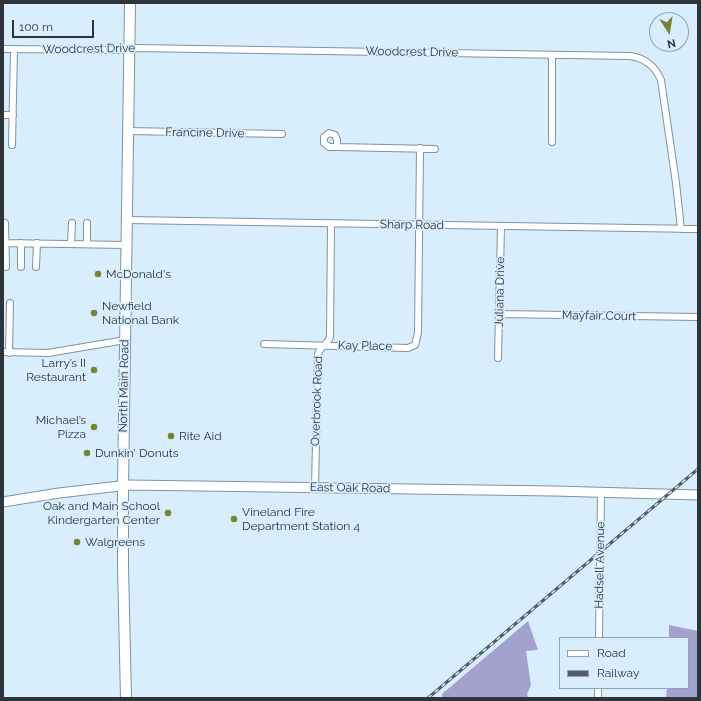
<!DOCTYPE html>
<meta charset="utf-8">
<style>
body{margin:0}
#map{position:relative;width:701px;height:701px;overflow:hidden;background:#d8eefc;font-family:Raleway,sans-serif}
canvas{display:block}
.frame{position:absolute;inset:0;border:4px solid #2d353b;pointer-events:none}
.legend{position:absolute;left:559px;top:637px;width:130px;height:52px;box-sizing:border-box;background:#d8eefc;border:1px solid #94a4af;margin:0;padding:5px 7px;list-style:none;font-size:12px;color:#2d353b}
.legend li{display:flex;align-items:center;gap:8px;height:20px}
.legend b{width:20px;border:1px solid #94a4af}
.north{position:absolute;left:649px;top:12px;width:40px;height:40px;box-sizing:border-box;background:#d8eefc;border:1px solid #94a4af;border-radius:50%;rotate:168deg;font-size:11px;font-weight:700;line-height:16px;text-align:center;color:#2d353b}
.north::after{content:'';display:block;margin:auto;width:14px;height:18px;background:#778432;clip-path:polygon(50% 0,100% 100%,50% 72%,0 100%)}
.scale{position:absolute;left:12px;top:20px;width:82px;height:18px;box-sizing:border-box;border:2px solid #2d353b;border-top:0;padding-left:5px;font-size:12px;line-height:14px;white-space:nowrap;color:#2d353b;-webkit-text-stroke:3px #d8eefc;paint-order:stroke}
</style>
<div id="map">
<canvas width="701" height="701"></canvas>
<div class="frame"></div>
<ul class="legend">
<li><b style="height:5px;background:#fff"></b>Road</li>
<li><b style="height:5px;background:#515c64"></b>Railway</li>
</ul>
<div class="north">N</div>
<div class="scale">100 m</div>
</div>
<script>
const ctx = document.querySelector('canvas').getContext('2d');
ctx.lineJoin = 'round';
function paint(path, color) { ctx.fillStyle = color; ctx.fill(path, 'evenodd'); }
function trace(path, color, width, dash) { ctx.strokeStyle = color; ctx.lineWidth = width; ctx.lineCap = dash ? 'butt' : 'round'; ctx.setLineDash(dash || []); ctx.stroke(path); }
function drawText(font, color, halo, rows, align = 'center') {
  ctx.font = font + ' Raleway,sans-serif'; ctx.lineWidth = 3.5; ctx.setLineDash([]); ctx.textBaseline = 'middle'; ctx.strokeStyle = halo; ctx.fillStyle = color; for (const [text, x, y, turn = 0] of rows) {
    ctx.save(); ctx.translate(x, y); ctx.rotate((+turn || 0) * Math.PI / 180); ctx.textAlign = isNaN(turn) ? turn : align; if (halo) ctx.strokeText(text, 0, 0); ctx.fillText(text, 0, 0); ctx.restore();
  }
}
paint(new Path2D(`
 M528,621l10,29 -12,1 5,34 -4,9 1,4h-86v-4z
 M669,625l29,6v67h-32l1,-10h21v-50h-19z`), '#a3a2ce');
const street = new Path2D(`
 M3,49l116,1 17,-2 494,8c15,2 25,10 31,24l15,103 5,46
 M3,115h10
 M128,131l154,3
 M329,133l6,2 2,5v7h-8l-5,-4v-6z
 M552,142v-87
 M12,145l2,-96
 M337,147l98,2
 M127,220l571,9
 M5,223l1,44
 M3,243l124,2
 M71,244l1,-21
 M87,244v-21
 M21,267v-24
 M36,267l1,-24
 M500,314l198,3
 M264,344l144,4 7,-3 3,-12 2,-185
 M3,352l45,1 77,-13
 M9,353l1,-50
 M498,358l3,-132
 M315,487l3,-133c2,-7 10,-10 12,-17l1,-114
 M599,638l2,-145
 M598,698v-10`);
const secondary = new Path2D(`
 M3,502l56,-9 69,-8 426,6 144,4`);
const primary = new Path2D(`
 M126,698l-3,-131v-82l7,-482`);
trace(street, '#7f93a1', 8);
trace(secondary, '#7f93a1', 11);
trace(primary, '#7f93a1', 12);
trace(street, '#fff', 6);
trace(secondary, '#fff', 9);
trace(primary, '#fff', 10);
const rail = new Path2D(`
 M428,698l270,-229`);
trace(rail, '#515c64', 3);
trace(rail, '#d8eefc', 1.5, [4.5]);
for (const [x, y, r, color] of [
 [98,274,4,"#778432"],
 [94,313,4,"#778432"],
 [94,370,4,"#778432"],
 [94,427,4,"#778432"],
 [171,436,4,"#778432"],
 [87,453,4,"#778432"],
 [168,513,4,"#778432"],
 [234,519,4,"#778432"],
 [77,542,4,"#778432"]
]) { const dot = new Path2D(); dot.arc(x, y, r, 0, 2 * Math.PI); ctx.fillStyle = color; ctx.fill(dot); trace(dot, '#d8eefc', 1.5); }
drawText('12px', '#2d353b', '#d8eefc', [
 ["Woodcrest Drive",89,49,-1],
 ["Woodcrest Drive",412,52,1],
 ["Francine Drive",205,133,1],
 ["Sharp Road",412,225,1],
 ["Juliana Drive",500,292,-89],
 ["Mayfair Court",599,316,1],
 ["Kay Place",365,346,1],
 ["North Main Road",124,386,-89],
 ["Overbrook Road",317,401,-88],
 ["East Oak Road",350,488,1],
 ["Hadsell Avenue",600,565,-89]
]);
drawText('12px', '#2d353b', '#d8eefc', [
 ["McDonald's",106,274],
 ["Newfield",102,306],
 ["National Bank",102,320],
 ["Larry’s II",86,363,"right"],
 ["Restaurant",86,377,"right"],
 ["Michael’s",86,420,"right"],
 ["Pizza",86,434,"right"],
 ["Rite Aid",179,436],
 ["Dunkin' Donuts",95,453],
 ["Oak and Main School",160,506,"right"],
 ["Kindergarten Center",160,520,"right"],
 ["Vineland Fire",242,512],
 ["Department Station 4",242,526],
 ["Walgreens",85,542]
], 'left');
</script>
